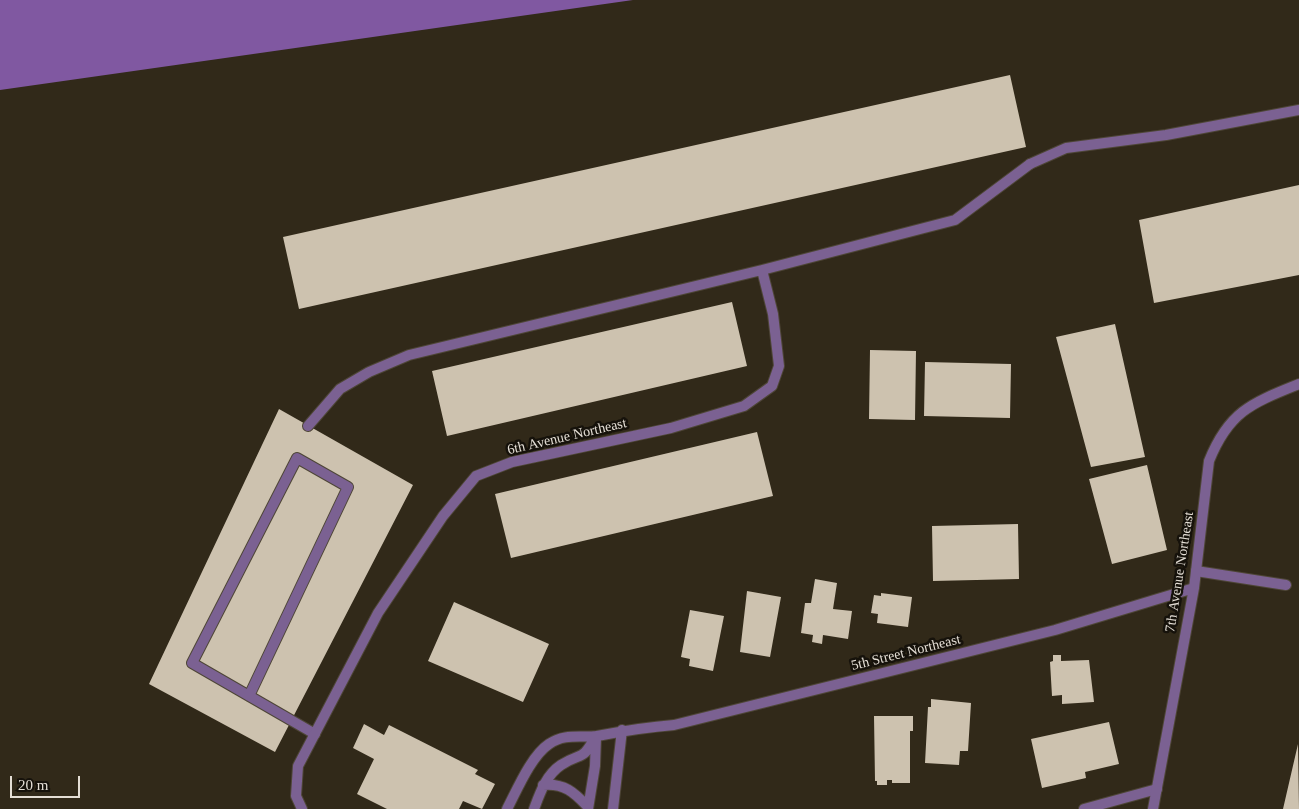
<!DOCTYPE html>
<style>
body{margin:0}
#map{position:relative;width:1299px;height:809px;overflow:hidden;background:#312919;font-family:Georgia,serif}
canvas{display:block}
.scale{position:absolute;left:10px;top:776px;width:70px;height:22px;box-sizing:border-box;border:2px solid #e4ded5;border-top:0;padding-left:6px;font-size:15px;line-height:18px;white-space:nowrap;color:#e4ded5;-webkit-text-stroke:4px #16120b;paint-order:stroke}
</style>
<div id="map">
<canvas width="1299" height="809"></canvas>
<div class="scale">20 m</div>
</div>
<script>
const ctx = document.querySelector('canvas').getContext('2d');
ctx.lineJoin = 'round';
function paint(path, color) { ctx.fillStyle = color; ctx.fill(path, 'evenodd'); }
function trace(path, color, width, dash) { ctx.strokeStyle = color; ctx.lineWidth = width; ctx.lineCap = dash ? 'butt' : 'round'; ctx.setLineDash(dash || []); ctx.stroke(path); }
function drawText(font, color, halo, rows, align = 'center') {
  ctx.font = font + ' Georgia,serif'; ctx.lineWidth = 5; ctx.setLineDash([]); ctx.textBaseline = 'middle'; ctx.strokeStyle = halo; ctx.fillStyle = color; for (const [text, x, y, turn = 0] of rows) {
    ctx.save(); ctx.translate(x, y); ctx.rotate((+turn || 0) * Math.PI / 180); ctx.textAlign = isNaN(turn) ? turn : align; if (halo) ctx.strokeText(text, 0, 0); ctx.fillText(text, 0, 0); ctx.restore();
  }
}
paint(new Path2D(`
 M0,0h633l-633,90z`), '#8058a1');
paint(new Path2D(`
 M1010,75l16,72 -727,162 -16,-72z
 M1299,185v90l-145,28 -15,-83z
 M732,302l15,64 -300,70 -15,-65z
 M1115,324l30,133 -54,10 -35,-130z
 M870,350l46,1 -1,69 -46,-1z
 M925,362l86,2 -1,54 -86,-2z
 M279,409l134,76 -138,267 -126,-68z
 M757,432l16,64 -262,62 -16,-64z
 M1147,465l20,85 -55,14 -23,-85z
 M1018,524l1,55 -86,2 -1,-55z
 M815,579l22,4 -4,26 19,2 -4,28 -25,-4 -1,9 -10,-2 1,-7 -12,-2 4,-30h6z
 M747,591l34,6 -11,60 -30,-5z
 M881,593l31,4 -4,30 -31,-4 1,-9 -7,-1 3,-18 7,1z
 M454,602l95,42 -26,58 -95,-41z
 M690,610l34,6 -11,55 -24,-5 1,-7 -9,-2z
 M1053,655h8v6l28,-1 5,42 -32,2v-9l-10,1 -2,-34 3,-1z
 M931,699l40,4 -3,48h-8l-1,14 -34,-2 3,-56h3z
 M874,716h39v15h-3v52h-18v-3h-5v5h-10v-4h-2z
 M1109,722l10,42 -34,8 1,6 -44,10 -11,-49z
 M364,724l20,11 5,-10 89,45 -3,4 20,10 -13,25 -19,-8 -4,8h-72l-30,-15 17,-35 -21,-11z
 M1298,744l1,65h-16z`), '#cdc2af');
const lane = new Path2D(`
 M1030,164l36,-16 100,-13 133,-25
 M1196,571l90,14
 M249,696l99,-209 -51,-29 -105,205 123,71
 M1084,809l73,-20`);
const street = new Path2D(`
 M308,426l32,-37 29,-17 40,-17 353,-85 193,-50 75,-56
 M543,785c21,-2 31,7 45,22
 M302,809l-6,-13 2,-30 80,-153 65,-97 33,-40 36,-14 159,-34 73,-22 28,-20 7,-20 -6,-52 -11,-44
 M507,809c10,-19 24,-53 42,-65 16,-11 31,-6 48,-8 26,-5 51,-9 77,-11l381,-95 139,-42
 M534,809c6,-16 12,-34 27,-44 22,-14 20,-2 35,-29
 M588,809l7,-43 1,-29
 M613,809l9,-79
 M1153,809l41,-221 15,-127c20,-50 43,-58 90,-77`);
trace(lane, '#4e4637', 12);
trace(street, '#4e4637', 12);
trace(lane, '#7b6192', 10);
trace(street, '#7b6192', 10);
drawText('14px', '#e4ded5', '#16120b', [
 ["6th Avenue Northeast",567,437,-13],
 ["7th Avenue Northeast",1180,572,-81],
 ["5th Street Northeast",906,653,-14]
]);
</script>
